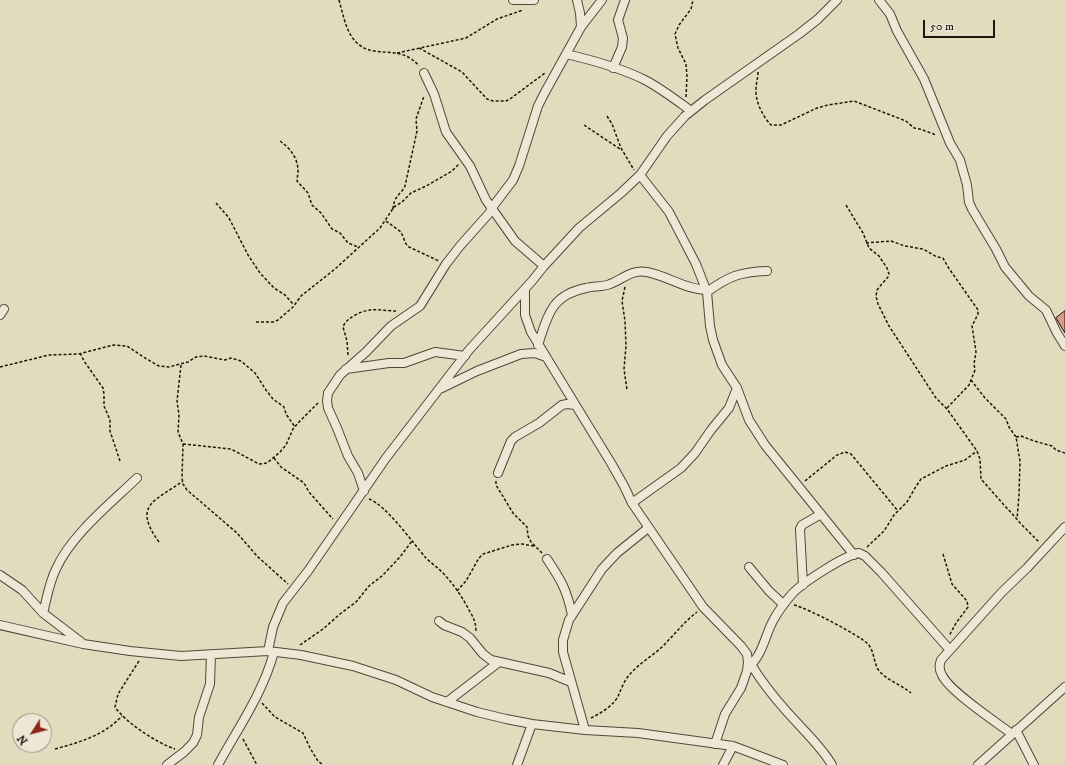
<!DOCTYPE html>
<style>
body{margin:0}
#map{position:relative;width:1065px;height:765px;overflow:hidden;background:#e3dbbe;font-family:"IM FELL DW Pica",serif}
canvas{display:block}
.north{position:absolute;left:12px;top:713px;width:40px;height:40px;box-sizing:border-box;background:#ede8d5;border:1px solid #9b9385;border-radius:50%;rotate:234deg;font-size:11px;font-weight:700;line-height:16px;text-align:center;color:#21140d}
.north::after{content:'';display:block;margin:auto;width:14px;height:18px;background:#8f2418;clip-path:polygon(50% 0,100% 100%,50% 72%,0 100%)}
.scale{position:absolute;left:923px;top:20px;width:72px;height:18px;box-sizing:border-box;border:2px solid #21140d;border-top:0;padding-left:5px;font-size:12px;line-height:14px;white-space:nowrap;color:#21140d;-webkit-text-stroke:3px #ede8d5;paint-order:stroke}
</style>
<div id="map">
<canvas width="1065" height="765"></canvas>
<div class="north">N</div>
<div class="scale">50 m</div>
</div>
<script>
const ctx = document.querySelector('canvas').getContext('2d');
ctx.lineJoin = 'round';
function paint(path, color) { ctx.fillStyle = color; ctx.fill(path, 'evenodd'); }
function trace(path, color, width, dash) { ctx.strokeStyle = color; ctx.lineWidth = width; ctx.lineCap = dash ? 'butt' : 'round'; ctx.setLineDash(dash || []); ctx.stroke(path); }
const building = new Path2D(`
 M1065,311v22l-9,-15z`);
paint(building, '#d99a89');
trace(building, '#21140d', 1);
const minor = new Path2D(`
 M513,0h21
 M577,0l3,13 1,14
 M879,0l11,14 7,17 27,48 26,64 10,17 7,25 2,17 3,7 24,40 9,18 24,29 17,14 11,23 8,13
 M566,54c26,6 55,14 79,26 17,9 31,20 46,31
 M613,68l9,-21 1,-9 -5,-18 7,-20
 M424,73l10,21 12,38 24,34 16,34 29,41 29,25
 M640,175l29,37 27,52 11,28 3,34 3,14 9,25 15,23 12,32 16,25 89,110
 M491,209l22,-29 6,-14 19,-60 6,-12 37,-67 21,-27
 M525,289v26l6,17 80,131 13,23 8,17 71,104 38,39 6,8 1,8 -1,9 -6,17 -16,26 -10,30
 M707,292c22,-16 33,-20 60,-21
 M0,315l4,-6
 M538,345c10,-30 13,-50 48,-57 8,-2 17,-1 24,-4 13,-5 22,-15 37,-12 21,4 37,17 59,18
 M346,369l43,-6h15l31,-11 30,4
 M442,388l35,-17 44,-17 14,-1 11,4
 M498,473l13,-32 4,-4 24,-14 23,-18 5,-1 8,1
 M364,491l-6,-18 -10,-17 -11,-28 -9,-20 -1,-7 1,-8 12,-18 26,-23 25,-26 29,-20 26,-42 14,-18 32,-36
 M632,503l49,-35 14,-15 16,-23 18,-22 8,-20
 M547,559c14,21 20,31 25,56
 M749,567l20,24 14,13
 M0,575l22,15 21,23 38,29
 M803,585l-3,-56 2,-4 19,-11
 M43,613c4,-15 6,-30 13,-44 15,-34 55,-66 81,-91
 M439,621l5,4 18,7 8,6 13,16 8,6 58,13 22,9
 M0,625l83,19 47,7 51,5 87,-5 33,4 52,11 43,14 36,17 45,15 29,7 26,5 53,6 53,3 95,13 50,19
 M268,651l5,-24 10,-24 25,-32 78,-113 83,-108 63,-69 12,-15 35,-38 42,-35 19,-18 27,-39 18,-20 20,-16 94,-66 19,-15 19,-19
 M751,664c14,24 31,43 50,63 11,12 23,24 31,38
 M748,667c15,-11 17,-33 26,-48 5,-9 11,-17 18,-25 10,-11 53,-39 67,-41l6,3 16,16 68,77
 M447,702l52,-40
 M585,730l-22,-78v-12l6,-20 33,-51 15,-16 31,-25
 M1016,730l18,35
 M1012,734c-16,-12 -63,-43 -70,-59 -3,-5 -3,-10 -1,-15l61,-68 25,-24 38,-41
 M167,765l17,-13 9,-9 4,-8 2,-18 11,-33 1,-30
 M218,765c20,-37 45,-72 56,-113
 M517,765l15,-41
 M723,765l10,-19
 M978,765l87,-78`);
trace(minor, '#524639', 10);
trace(new Path2D(`
 M339,0c4,14 7,33 18,43 18,17 43,0 62,23
 M419,48l43,24 25,27 6,2h13l4,-2 35,-26
 M397,53l69,-15 31,-19 26,-9
 M758,72c0,6 -2,11 -2,17 -1,12 7,28 15,36h10l36,-17 11,-3 26,-4 52,20 8,7 6,1 16,6
 M686,97l1,-20 -1,-13 -8,-16 -3,-14 4,-9 12,-16 2,-9
 M607,116l5,8 9,24 13,22
 M584,125l36,24
 M280,141c10,7 18,17 18,30 0,4 -1,7 -1,10l11,12 4,12 9,8 11,16 8,4 8,10 10,4
 M216,203l13,15 19,37 12,18 14,15 11,7 9,10
 M846,205l17,28 6,15 10,8 8,12 2,6 -1,3 -7,8 -4,5 -1,6 2,8 11,22 47,72 11,11 30,42 3,8 1,20 41,46 17,17
 M393,209c1,-14 7,-13 12,-23l12,-55 -1,-12 8,-23
 M386,221l15,11 5,12 3,3 30,14
 M866,243l25,-2 14,5 18,3 14,8 6,1 5,9 30,43v4l-6,12 4,26 -2,12 1,6 -6,15 -22,23
 M625,287l-3,14 3,20 1,25 -2,23 3,21
 M256,322h17l5,-2 15,-13 8,-11 34,-27 45,-41 14,-21 8,-5 9,-9 15,-7 26,-15 7,-7
 M80,353l4,8 19,27 1,6v12l6,14v11l10,30
 M348,355l-1,-14 -4,-14c3,-9 18,-16 27,-17 8,-1 17,1 26,1
 M181,365l-4,36 2,14 -1,17 5,12 -1,34 1,6 4,6 50,43 20,23 31,28
 M0,367l49,-12 30,-1 34,-9 14,1 18,12 14,8 10,1 19,-5 8,-5 8,-1 21,4 6,-2 10,3 14,12 11,17 7,9 11,8 2,7 9,13
 M971,380l14,18 21,21 3,8 7,10 4,24 -1,34 -2,24
 M1016,437l5,-1 13,5 18,5 4,4 9,3
 M183,444l48,5 28,15 8,-1 13,-11 6,-7 7,-16 5,-6 20,-20
 M274,458l7,9 23,16 5,9 24,27
 M496,481v4l17,28 14,14 1,9 3,6 11,11
 M805,481l32,-26 8,-3 6,2 47,57
 M369,499c17,6 44,44 57,59 5,5 11,9 16,14 11,11 21,26 28,40 4,6 6,12 6,20
 M159,542c-27,-37 -4,-41 24,-61
 M867,547l17,-16 10,-16 13,-13 8,-14 6,-9 25,-13 19,-6 12,-9
 M943,554l9,30 15,17 1,6 -12,16 -7,13
 M457,591l9,-10 13,-23 4,-4 29,-9 10,-1 12,2
 M794,605c13,3 65,30 74,39 7,8 5,20 12,28 9,9 21,13 31,21
 M300,645l23,-16 17,-15 16,-12 13,-16 13,-10 18,-19 12,-16
 M139,661l-21,33 -3,13c11,16 42,36 60,42
 M262,703l13,14 28,16 7,15 8,13 5,4
 M591,718c10,-5 24,-13 28,-24 3,-7 6,-15 12,-21 9,-10 21,-17 31,-26 12,-12 22,-25 35,-35
 M243,739l14,26
 M55,749c25,-7 48,-13 67,-33`), '#21140d', 1.5, [3, 2]);
trace(minor, '#ede8d5', 8);
</script>
